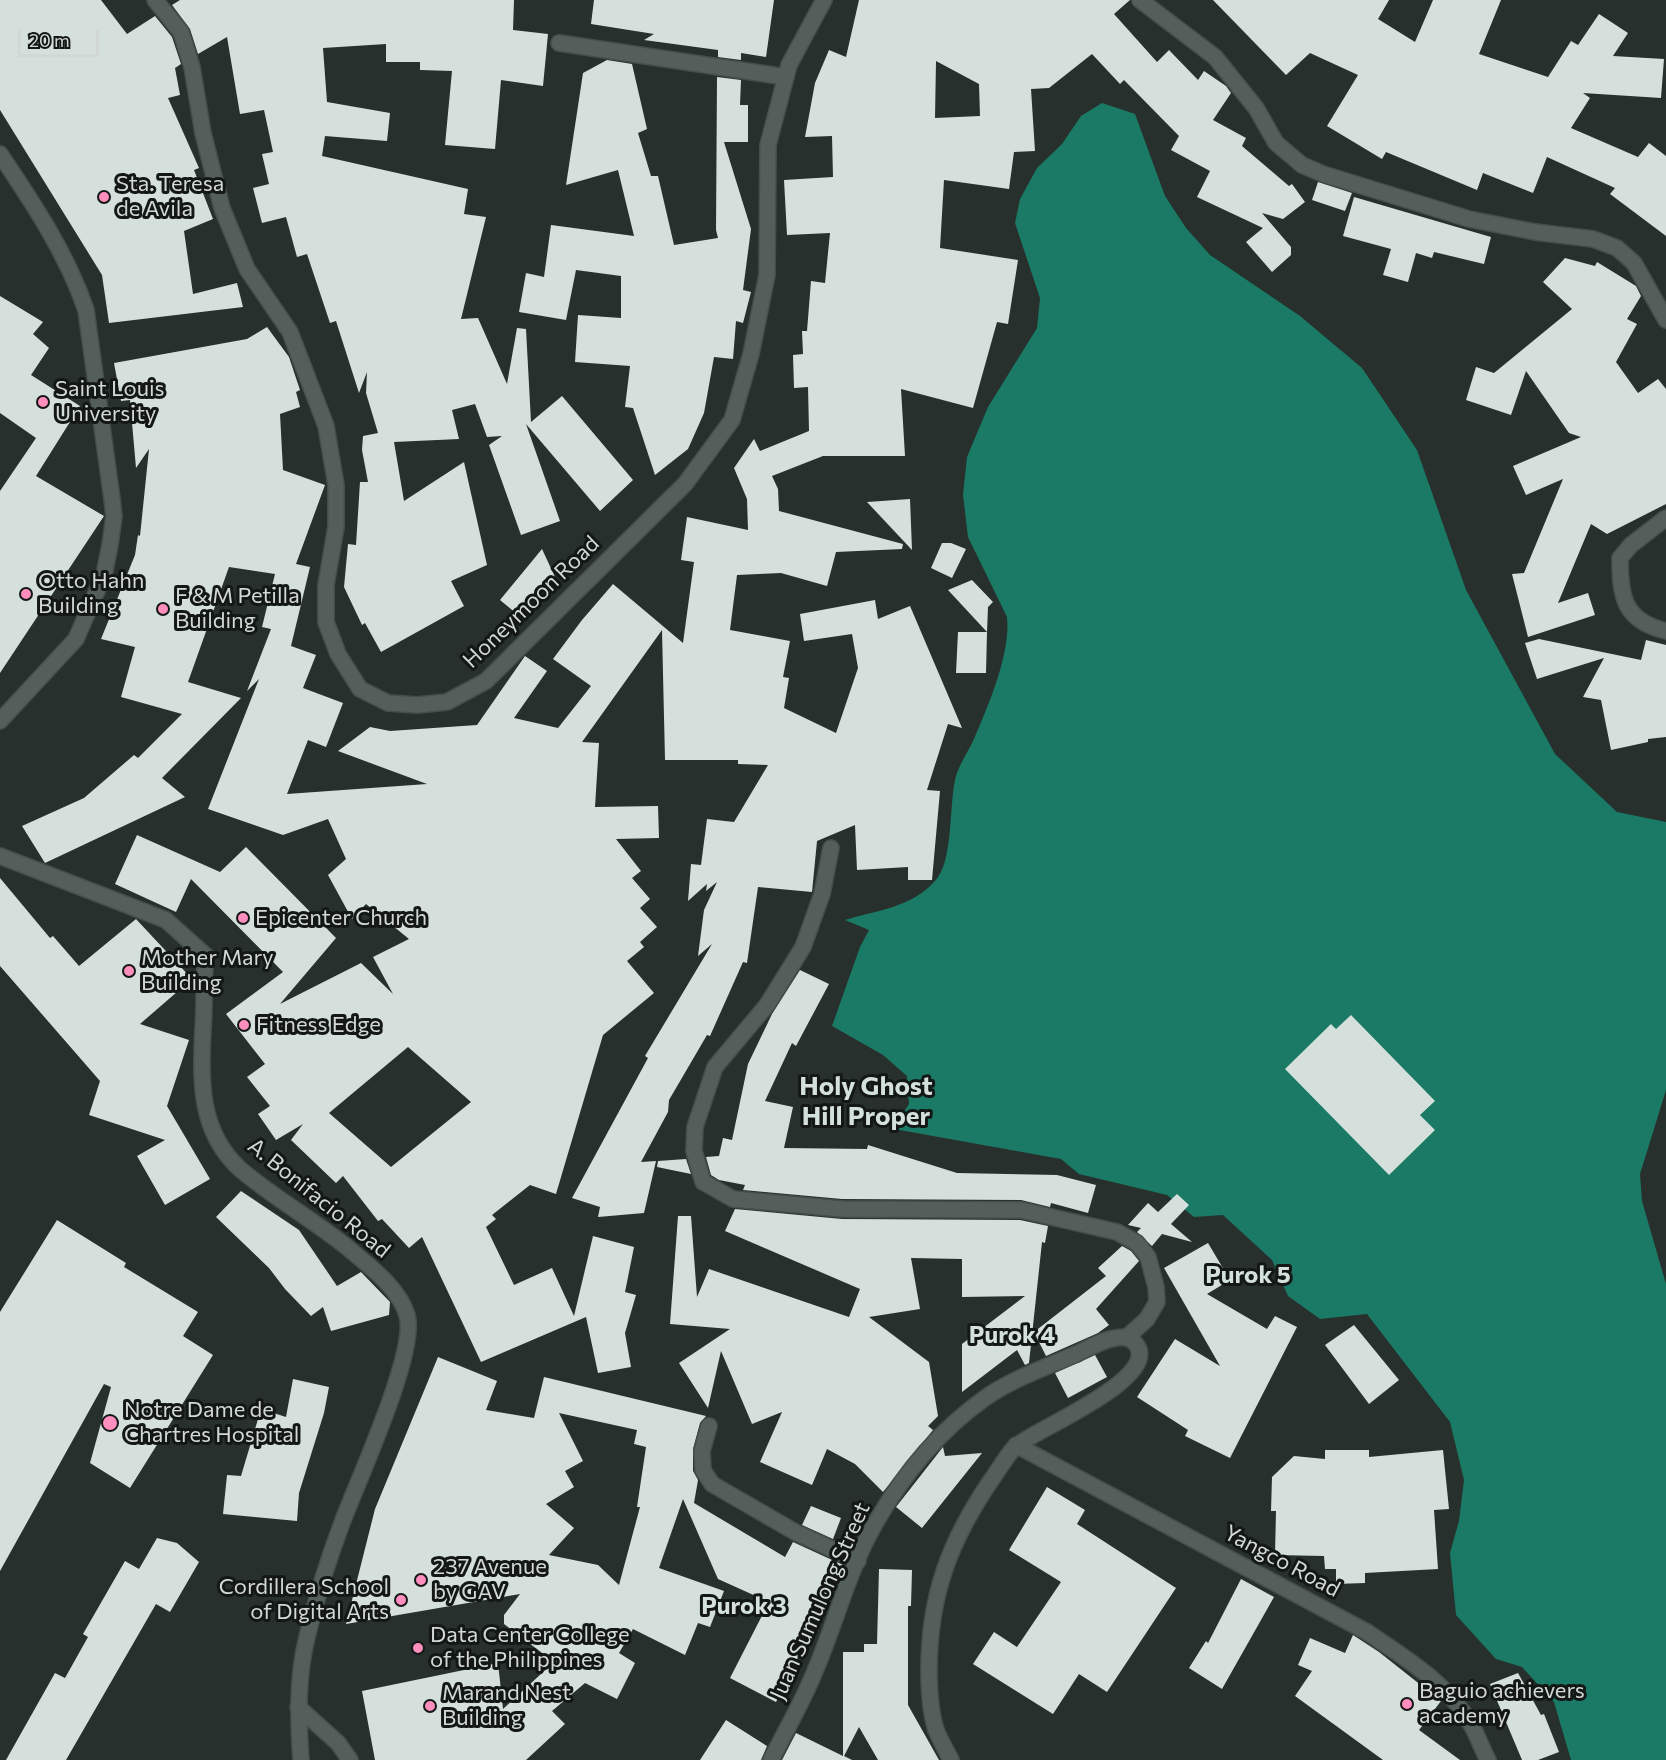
<!DOCTYPE html>
<style>
body{margin:0}
#map{position:relative;width:1666px;height:1760px;overflow:hidden;background:#27302d;font-family:Commissioner,sans-serif}
canvas{display:block}
.scale{position:absolute;left:18px;top:30px;width:81px;height:27px;box-sizing:border-box;border:3px solid #d2d8d6;border-top:0;padding-left:8px;font-size:18px;line-height:21px;white-space:nowrap;color:#d2d8d6;-webkit-text-stroke:4px #131716;paint-order:stroke}
</style>
<div id="map">
<canvas width="1666" height="1760"></canvas>
<div class="scale">20 m</div>
</div>
<script>
const ctx = document.querySelector('canvas').getContext('2d');
ctx.lineJoin = 'round';
function paint(path, color) { ctx.fillStyle = color; ctx.fill(path, 'evenodd'); }
function trace(path, color, width, dash) { ctx.strokeStyle = color; ctx.lineWidth = width; ctx.lineCap = dash ? 'butt' : 'round'; ctx.setLineDash(dash || []); ctx.stroke(path); }
function drawText(font, color, halo, rows, align = 'center') {
  ctx.font = font + ' Commissioner,sans-serif'; ctx.lineWidth = 6; ctx.setLineDash([]); ctx.textBaseline = 'middle'; ctx.strokeStyle = halo; ctx.fillStyle = color; for (const [text, x, y, turn = 0] of rows) {
    ctx.save(); ctx.translate(x, y); ctx.rotate((+turn || 0) * Math.PI / 180); ctx.textAlign = isNaN(turn) ? turn : align; if (halo) ctx.strokeText(text, 0, 0); ctx.fillText(text, 0, 0); ctx.restore();
  }
}
paint(new Path2D(`
 M1102,103l33,11 30,82 21,32 24,27 90,61 62,52 55,82 49,140 89,164 62,58 49,10v268l-26,84 2,27 24,83v476h-95l-17,-58 -32,-35 -26,-8 -40,-44 -6,-62 9,-32 5,-41 -14,-58 -83,-108 -47,5 -32,-23 -16,-36 -49,-45 -29,2 -27,-22 -88,-21 -18,-15 -167,-30 15,-25 -2,-28 -24,-21 -51,-29 28,-79 9,-17 -24,-10c32,-10 66,-12 90,-39 18,-19 14,-73 20,-101 3,-14 13,-28 19,-41 14,-33 37,-86 33,-122l-39,-80 -5,-42 4,-38 21,-50 49,-79 3,-30 -25,-75 5,-24 17,-31 25,-24 19,-28z`), '#1a7a65');
paint(new Path2D(`
 M0,0h101l26,34 28,-18 17,21 9,27 -6,4 5,27 -12,3 31,70 -5,2 19,49 -29,12 9,63 44,-11 6,24 -134,16 -7,-48 -102,-165z
 M180,0h334l-1,30 35,4 -5,52 -42,-6 -6,69 -50,-4 7,-74 -32,-1v-8h-34v-18l-63,4 4,54 63,11 -3,28 -62,-5 -3,20 146,33 -4,25 22,3 -25,102 17,-1 29,66 10,-56 9,1 5,93 31,-26 71,84 -33,31 -74,-87 34,97 -39,14 -32,-90 13,-9 -15,1 -12,-33 -23,6 7,29 -65,3 10,59 60,-39 23,103 -36,16 13,25 -83,46 -16,-29 -3,2 -18,-38 4,-43 8,1 4,-63h8l-6,-32 1,-14 15,-3 -12,-40 1,-21 -8,21 -23,-72 -6,2 -23,-69 -10,3 -11,-40 -24,6 -9,-35 16,-4 -7,-30 11,-2 -9,-42 -24,4 -13,-77 -29,17 -8,-25 -18,-24z
 M594,0h180l-8,57 -25,-4v7l-23,-3v-7l-74,-10 10,-6 -63,-10z
 M859,0h271l-16,14 43,48 12,-12 29,30 6,-9 22,15 5,7 -18,27 33,18 -4,8 47,40 3,-2 13,18 -22,17 -21,-6 29,34v8l-19,17 -26,-30 17,-14 -66,-31 13,-26 -39,-21 8,-14 -55,-56 -4,4 -28,-30 -43,34 -18,1 4,62 -21,1 -5,37 -65,-9 -4,68 78,12 -10,64 -11,-2 -24,86 -72,-19 4,67h-82l-51,20 6,13 1,22 124,33 -1,5 -66,3 -9,34 -46,-13 -44,2 -7,55 60,11 -7,36 6,1 -5,30 52,25 22,-65 -6,-34 -48,7 -4,-27 75,-14 3,19 32,-13 52,122 -14,-4 -21,66 13,1 -8,89h-24v-13l-51,3 -2,-45 -38,16 -5,51 -54,-5 -11,76 -4,-1 -33,74 -3,-1 -38,65 -1,12 -27,50 15,-1 -12,52 -46,4 2,-10 -28,-9 76,-140 -3,-2 67,-112 -14,12 6,-46 13,-28 -11,9 1,-7 -19,17 3,-37 10,1 6,-46 27,3 34,-57 -30,-1v-4h-73l-3,-130 -80,112 17,1 -4,64 63,-1 1,32 -43,1 25,32 -9,7 18,21 -10,9 17,19 -17,15 4,5 -17,14 27,32 -51,42 -47,159 -26,-9 -38,30 4,4 -10,8 28,58 38,-17 22,48 19,-80 41,11 -9,45 11,3 -11,38 6,34 -33,6 -12,-56 -105,45 -59,-125 -13,11 -27,-29 -4,2 -35,-45 -7,7 -45,-43 12,-16 -27,16 -18,-26 12,-8 -23,-29 18,-13 -39,-50 57,-42 -92,-93 -15,33 -61,-28 22,-49 83,37 26,-25 90,91 -56,66 81,-41 32,31 -20,-37 36,-18 -43,-35 -14,15 -24,-44 18,-16 -18,-40 -45,16 -75,-26 51,-130 -12,12 24,-62 -9,-2 13,-53 -46,-7 -41,115 53,16 -79,80 23,19 -140,66 -23,-37 62,-28 50,-43 4,3 44,-44 -61,-17 14,-50 -34,-8 34,-84 3,-20 2,1 9,-87 -13,19 -6,-68 -9,1 -7,-38 133,-24 20,-12 22,30 11,33 -4,2 4,15 -20,7 3,56 42,15 -29,79 14,3 -19,79 25,9 -13,33 40,15 -17,44 -18,-7 -21,54 140,-10 -89,-33 32,-24 20,4 87,-6 48,-69 22,15 -33,47 44,10 33,-42 -38,-27 29,-39 31,-36 70,59 11,-81 -13,-2 6,-43 61,13 -1,-31 -13,-31 20,-29 6,12 49,-20 -1,-44 -14,1 -1,-33 10,-1 -1,-23h5l4,-50 14,2 5,-50 -43,2 -3,-55 49,-3 -1,-41 -27,1 10,-54 14,-33 17,7zM936,61l43,23 1,32 -45,2zM408,1047l63,55 -80,65 -62,-54z
 M1213,0h176l-11,19 37,23 18,-42h68l-22,54 69,23 23,-36 7,4 21,-31 29,19 -15,23 51,3 -3,39 -78,-5 7,5 -19,30 67,29 11,-14 17,13v80l-56,-42 5,-6 -68,-31 -14,36 -50,-20 -6,17 -91,-38 -4,7 -55,-33 31,-51 -48,-22 -24,22z
 M607,60l25,4 15,65 -9,4 13,43h7l16,69 44,-7 -2,-8 1,-153 24,3 -1,25h8v37h-24l27,87 -8,61 8,2 -8,31 -7,-2 -3,38 -19,-2 -10,56 -16,36 -33,26 -22,-67 -8,-1 5,-41 -55,-4 3,-47 43,3v-42l-45,-6 -10,50 -47,-8 7,-39 18,4 7,-52 83,11 -16,-66 -52,15 17,-112z
 M1318,182l34,11 -7,18 -33,-11z
 M1354,197l137,40 -7,27 -50,-12 -2,6 -16,-5 -8,29 -25,-7 8,-26 -48,-13z
 M1565,258l30,8 2,-4 39,24 5,10 -14,23 10,5 -21,38 22,31 20,-14 8,10v115l-59,30 -16,-10 -33,79 30,-10 7,22 -67,22 -16,-63 12,-1 39,-94 -37,16 -13,-29 68,-29 -12,-4 -43,-62 -15,44 -45,-15 10,-33 18,6 78,-64 -29,-27z
 M0,296l43,26 -10,12 16,14 -18,27 49,31 -44,70 68,40 -104,157v-182l36,-53 -36,-25z
 M910,499l2,51 -45,-48z
 M942,543h9l15,6 -14,29 -21,-10z
 M542,549l13,28 -11,5 -27,32 -17,-14z
 M972,580l21,22 -5,5 -1,25 -39,-42z
 M958,632h29l-1,41h-30z
 M1539,639l102,21 5,-20 20,5v92l-18,2v3l-37,8 -10,-50 -18,-3 21,-39 -67,21 -12,-36z
 M0,878l50,60 3,-2 26,30 57,-47 56,60 -52,45 49,16 -22,66 43,73 -45,26 -28,-49 28,-16 -76,-25 11,-34 -100,-115z
 M800,970l29,14 -33,62 -4,-3 -27,58 28,6 -9,41 83,1 1,-4 89,28 100,2 39,10 -8,28 -37,-10 -1,4 -29,-7 -179,-1 -99,-9 2,-5 -26,-5 -8,-5 -5,-18 13,-1 4,-18 9,2 16,-76 24,-50z
 M1351,1015l84,86 -15,14 15,15 -46,45 -104,-106 46,-45 5,5z
 M686,1159l5,15 -34,-7 1,-6z
 M241,1191l58,39 38,56 24,-14 29,30 -1,13 -58,16 -8,-24 -12,9 -26,-27 -16,-21 -53,-51z
 M1177,1194l12,11 -18,19 21,18 -30,-8 -10,12 -15,-14 4,-4 -13,-3 20,-22 10,9z
 M735,1209l107,10 178,1 28,6 -3,17 -3,-1 -13,121 -4,2 -8,-15 -55,42v-48l63,-48 -63,1v-38l-51,-1 9,51 -51,8 60,45 9,54 -10,10 5,4 -50,62 -28,-28 -28,-15 -15,36 -52,-23 22,-50 -30,12 -31,-73 -13,57 -29,-45 51,-34 -60,-5 8,-108h13l6,81 12,-28 140,48 11,-28 -135,-58z
 M57,1220l69,43 -2,4 74,45 -15,24 30,19 -83,133 -40,-25 21,-76 -7,-3 -104,187v-259z
 M1208,1243l22,37 -23,14 60,35 8,-13 22,11 -67,131 -45,-22 3,-6 -51,-33 38,-58 45,27 -56,-98z
 M1122,1246l9,5 8,10 -43,48 13,16 -11,8 -52,23 -12,-24 72,-56 -8,-8z
 M1354,1325l45,55 -30,24 -44,-59z
 M1095,1355l12,22 -39,21 -13,-25z
 M438,1357l59,24 -11,29 48,8 10,-41 162,39 -6,7 -7,26v22l5,9 -4,23 91,54 8,-15 50,23 -67,137 -46,-24 39,-76 -51,-23 -35,-80 -24,69 65,23 -14,36 -12,-4 -13,32 -52,-26 -14,24 16,10 -18,36 -32,-16 -33,28 13,13 -39,36h-151l-13,-69 136,-28 5,46 51,-47 -50,-38v-9l16,-21 -174,30 29,-115zM559,1413l78,17 -3,14 12,3 -9,60h3l-21,78 -21,-20 -49,-10 25,-27 -28,-24 28,-17 -9,-16 18,-10z
 M293,1379l36,8 -5,26 -25,80 -2,28 -74,-7 4,-39 14,1 20,-67 25,8z
 M943,1447l2,9 37,-3 -60,75 -26,-21z
 M1325,1450h44v7l74,-7 6,59 -15,1 4,59 -73,4v10l-29,1v-15h-11l-1,-13 -49,-1 1,-44h-5l1,-34 22,-21 31,3z
 M1047,1487l38,23 -8,14 99,64 -69,104 -28,-18 -26,40 -80,-50 21,-32 23,15 44,-65 -52,-32z
 M811,1506l30,12 -8,21 -31,-14z
 M157,1538l20,5 22,19 -29,50 -14,-8 -90,156h-60l49,-87 10,5 23,-41 -5,-3 42,-73 14,8z
 M879,1569l33,1 -1,36h-3v99l31,55h-61l-19,-33 -15,29 8,4h-70l14,-27 47,23v-104h21v-8h13z
 M1241,1579l33,18 -52,92 -33,-21 17,-27 2,2z
 M1353,1635l26,17 62,49 -22,29 41,30h-77l-88,-64 17,-25 -14,-6 12,-27 35,15z
 M1518,1673l23,42 3,-1 15,38 -21,8h-16l-32,-76z
 M726,1720l41,26 -6,14h-61z`), '#d5e0dd');
const minor = new Path2D(`
 M559,43l227,34
 M831,848l-9,46 -19,53 -36,58 -52,62 -20,60 -1,24 9,31 30,17 109,10 179,1 96,22 20,11 11,14 8,30 1,15 -10,17 -20,18
 M709,1426l-7,25 1,19 9,14 83,48 63,29
 M1016,1445l351,187c38,26 82,52 105,94 6,11 10,23 16,34
 M298,1707l40,36 12,17
 M771,1760c15,-30 32,-59 44,-89 21,-49 34,-103 61,-149 27,-47 64,-92 109,-124 27,-19 59,-30 89,-43 14,-6 48,-28 61,-12 31,35 -107,89 -121,105 -8,9 -15,21 -22,31 -42,61 -63,116 -63,191 0,20 1,41 7,60 4,10 10,20 15,30`);
const tertiary = new Path2D(`
 M155,0l26,32 11,35 11,66 19,75 25,61 43,63 36,94 10,59v42l-10,58v37l12,32 22,35 28,14 29,2 30,-3 39,-21 199,-197 47,-64 19,-66 16,-79 1,-130 21,-80 35,-65
 M1140,0l75,57 41,51 20,35 26,22 21,9 146,45 66,13 58,7 24,9 17,15 32,57
 M1666,518l-35,27 -11,13c0,39 4,63 46,73`);
const secondary = new Path2D(`
 M0,154c33,49 67,100 86,156l26,189 2,17 -4,29 -6,30 -28,64 -76,82
 M0,856l166,64 40,36c-3,24 -1,48 -3,73 -3,50 -4,103 37,140 36,31 78,53 114,84 20,17 45,36 53,62 11,36 -50,167 -65,208 -14,37 -26,76 -35,114 -10,40 -9,82 -6,123`);
trace(minor, '#464e4c', 18);
trace(tertiary, '#464e4c', 18);
trace(secondary, '#464e4c', 18);
trace(minor, '#545f5b', 15);
trace(tertiary, '#545f5b', 15);
trace(secondary, '#545f5b', 15);
for (const [x, y, r, color] of [
 [104,197,6,"#fe8ebd"],
 [43,402,6,"#fe8ebd"],
 [26,594,6,"#fe8ebd"],
 [163,609,6,"#fe8ebd"],
 [243,918,6,"#fe8ebd"],
 [129,971,6,"#fe8ebd"],
 [244,1025,6,"#fe8ebd"],
 [110,1423,8,"#fe8ebd"],
 [421,1580,6,"#fe8ebd"],
 [401,1600,6,"#fe8ebd"],
 [418,1648,6,"#fe8ebd"],
 [1407,1704,6,"#fe8ebd"],
 [430,1706,6,"#fe8ebd"]
]) { const dot = new Path2D(); dot.arc(x, y, r, 0, 2 * Math.PI); ctx.fillStyle = color; ctx.fill(dot); trace(dot, '#131716', 2); }
drawText('22px', '#d2d8d6', '#131716', [
 ["Sta. Teresa",116,184],
 ["de Avila",116,209],
 ["Saint Louis",55,389],
 ["University",55,414],
 ["Otto Hahn",38,581],
 ["Building",38,606],
 ["F & M Petilla",175,596],
 ["Building",175,621],
 ["Epicenter Church",255,918],
 ["Mother Mary",141,958],
 ["Building",141,983],
 ["Fitness Edge",256,1025],
 ["Notre Dame de",124,1410],
 ["Chartres Hospital",124,1435],
 ["237 Avenue",433,1567],
 ["by GAV",433,1592],
 ["Cordillera School",389,1587,"right"],
 ["of Digital Arts",389,1612,"right"],
 ["Data Center College",430,1635],
 ["of the Philippines",430,1660],
 ["Baguio achievers",1419,1691],
 ["academy",1419,1716],
 ["Marand Nest",442,1693],
 ["Building",442,1718]
], 'left');
drawText('22px', '#d2d8d6', '#131716', [
 ["Honeymoon Road",531,602,-44],
 ["A. Bonifacio Road",319,1198,39],
 ["Yangco Road",1282,1561,28],
 ["Juan Sumulong Street",820,1601,-66]
]);
drawText('bold 24px', '#d4e0dc', '#131716', [
 ["Purok 5",1248,1275],
 ["Purok 4",1012,1335],
 ["Purok 3",744,1606]
]);
drawText('bold 26px', '#d4e0dc', '#131716', [
 ["Holy Ghost",866,1086],
 ["Hill Proper",866,1116]
]);
</script>
